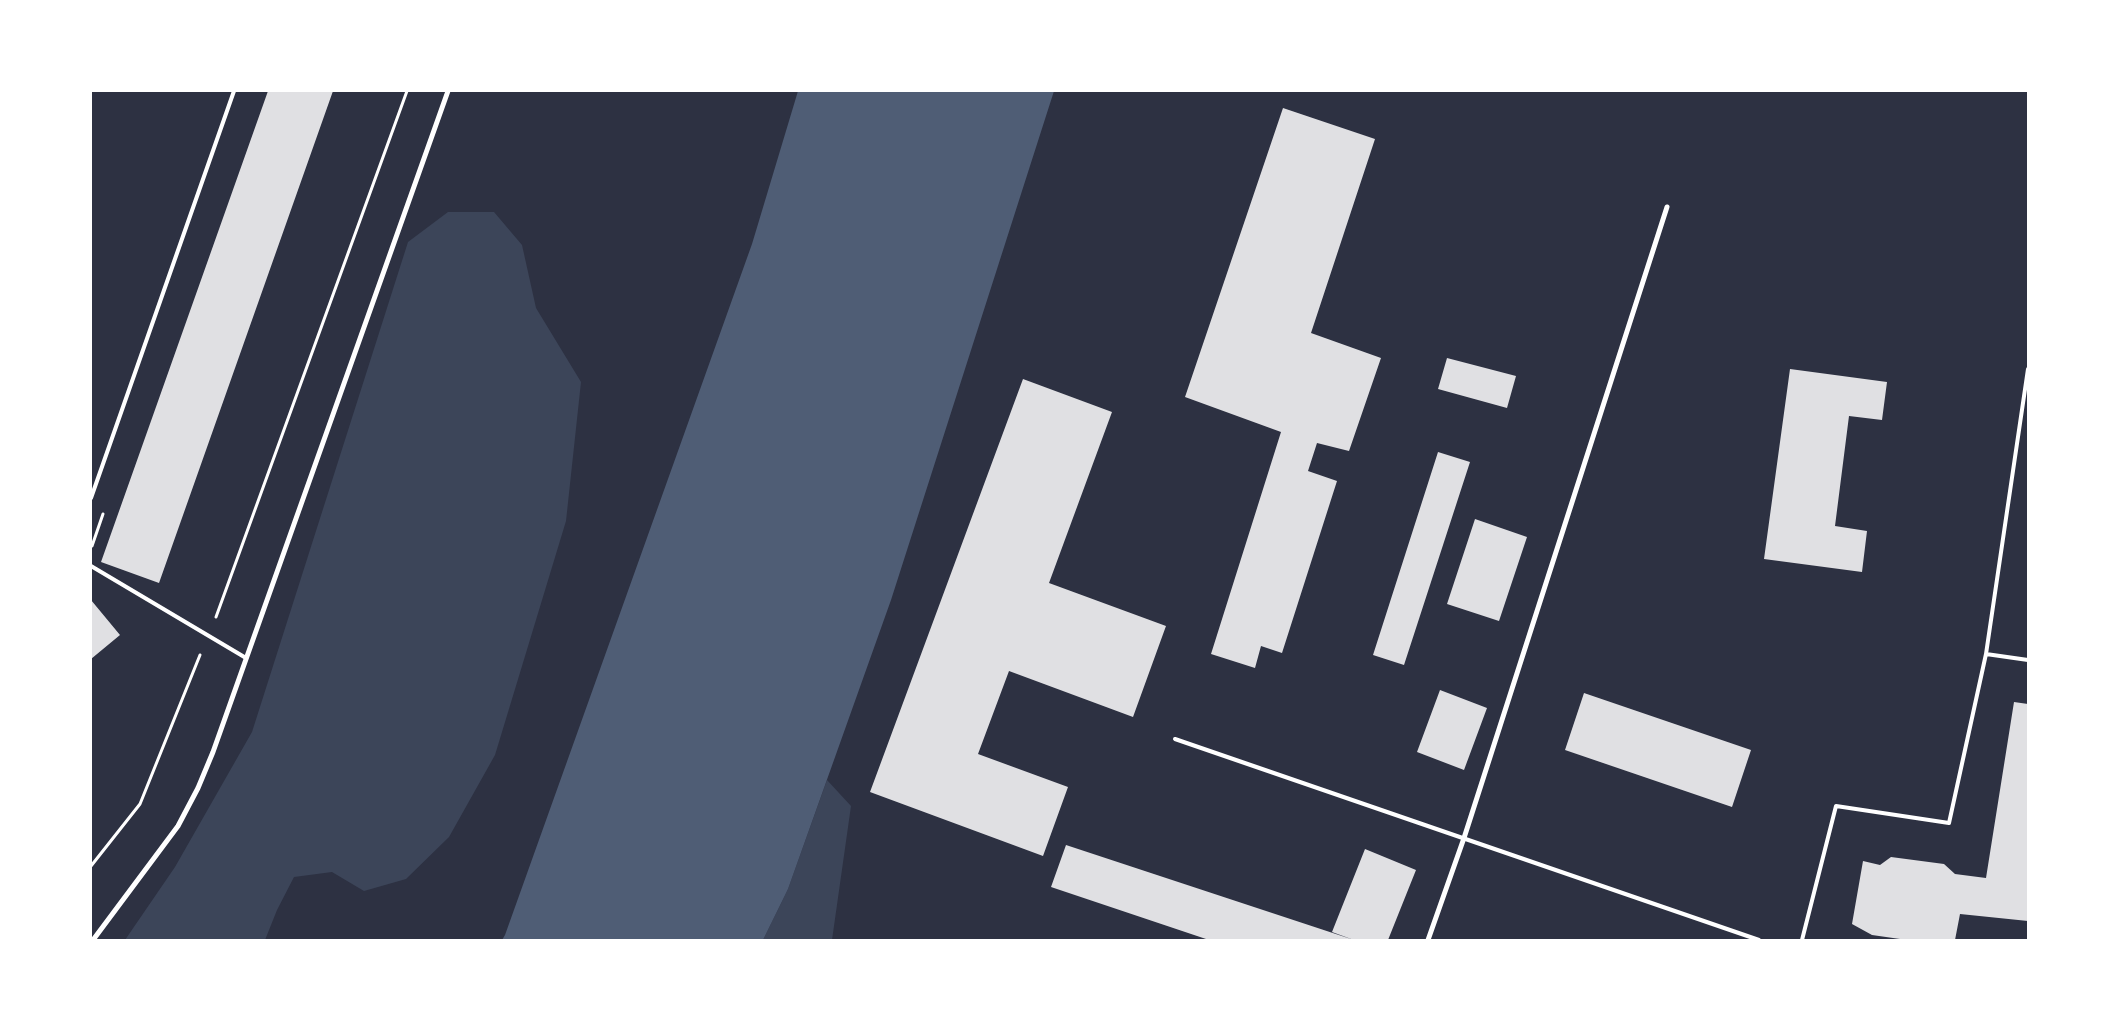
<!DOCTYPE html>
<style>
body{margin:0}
#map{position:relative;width:2119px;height:1031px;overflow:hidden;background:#2d3142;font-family:Merriweather,serif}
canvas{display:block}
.frame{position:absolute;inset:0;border:92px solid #fff;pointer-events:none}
</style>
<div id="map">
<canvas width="2119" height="1031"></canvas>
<div class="frame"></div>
</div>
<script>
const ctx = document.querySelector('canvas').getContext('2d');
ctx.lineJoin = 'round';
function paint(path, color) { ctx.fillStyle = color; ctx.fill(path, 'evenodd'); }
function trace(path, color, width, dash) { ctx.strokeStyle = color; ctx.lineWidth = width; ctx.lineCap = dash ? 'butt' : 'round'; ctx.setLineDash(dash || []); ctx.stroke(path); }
paint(new Path2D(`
 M448,212h46l28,33 14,63 45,74 -15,139 -71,234 -46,82 -43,42 -42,12 -32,-19 -38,5 -17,33 -12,30h-140l50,-73 77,-135 156,-490z
 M827,780l24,26 -19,134h-69l25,-51z`), '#3c4559');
paint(new Path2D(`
 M798,91h256l-163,509 -103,289 -25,51h-261l3,-5 247,-691z`), '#4f5d75');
paint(new Path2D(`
 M268,91h65l-174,492 -58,-21z
 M1283,108l92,31 -64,194 70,25 -32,93 -32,-8 -9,28 29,10 -55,172 -21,-7 -6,22 -44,-14 70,-222 -96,-35z
 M1447,358l69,18 -9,32 -69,-19z
 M1790,369l97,13 -5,38 -33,-4 -14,110 32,5 -5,41 -98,-13z
 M1023,379l89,33 -63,171 117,43 -33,91 -124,-46 -31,83 90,33 -25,69 -173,-64z
 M1438,452l32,10 -66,203 -31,-10z
 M1475,519l52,18 -28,84 -52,-17z
 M91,600l29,35 -29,24z
 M1440,690l47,18 -23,62 -47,-18z
 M1584,693l167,57 -19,57 -167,-57z
 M2014,702l14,2v217l-68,-7 -5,26h-48l-35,-5 -20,-11 11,-63 17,4 11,-8 53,7 11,10 31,4z
 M1066,845l285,94 -1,1h-141l-158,-53z
 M1365,849l51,21 -28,70h-34l-22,-8z`), '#e0e0e3');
trace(new Path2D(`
 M92,546l11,-32
 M216,617l191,-526
 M91,866l49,-62 60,-149`), '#fff', 3);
trace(new Path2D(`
 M2028,369l-42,285 42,6
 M91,498l143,-407
 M91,566l155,92
 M1175,739l584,201
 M1802,940l34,-134 113,17 37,-169`), '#fff', 4);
trace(new Path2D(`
 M93,940l85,-114 20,-38 15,-36 235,-661
 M1428,940l36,-102 203,-631`), '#fff', 5);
</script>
